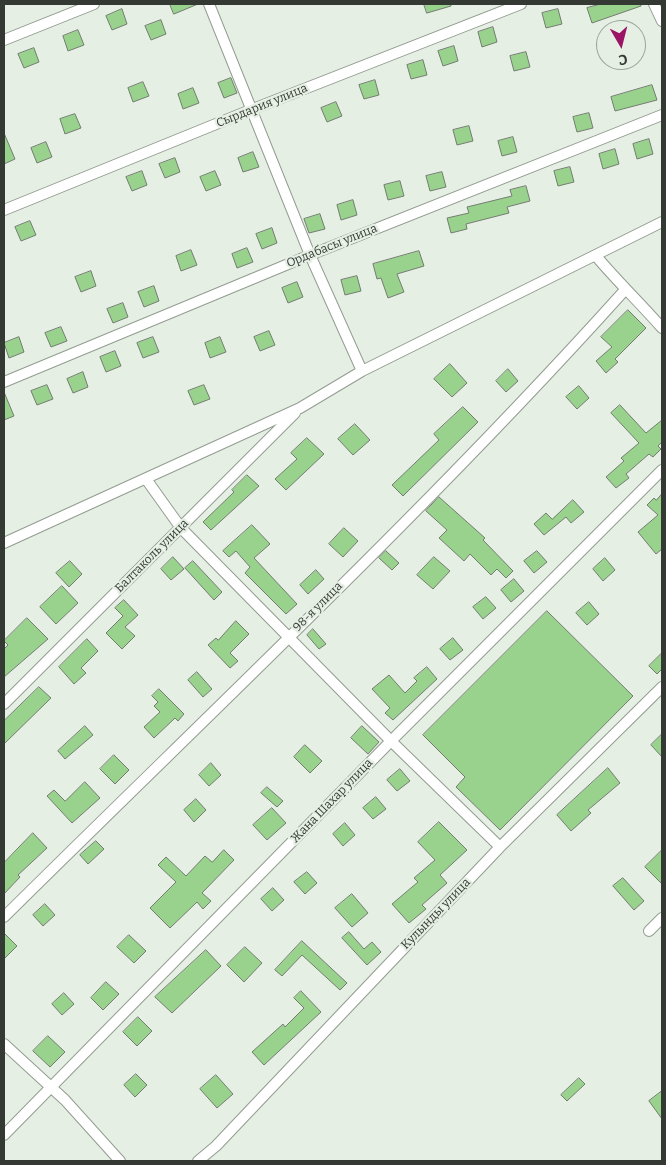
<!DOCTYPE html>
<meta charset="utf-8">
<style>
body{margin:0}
#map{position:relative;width:666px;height:1165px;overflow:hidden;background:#e5efe3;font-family:Bitter,serif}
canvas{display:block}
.frame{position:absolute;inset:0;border:5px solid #353934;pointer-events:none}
.north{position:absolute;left:596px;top:20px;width:50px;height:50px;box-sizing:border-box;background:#e5efe3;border:1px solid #9fa69d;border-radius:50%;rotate:172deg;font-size:14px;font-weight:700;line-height:20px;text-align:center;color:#353934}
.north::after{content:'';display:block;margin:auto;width:18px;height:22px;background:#9b1466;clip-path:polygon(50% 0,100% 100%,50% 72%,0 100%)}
</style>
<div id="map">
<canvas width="666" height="1165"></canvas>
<div class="frame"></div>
<div class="north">С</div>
</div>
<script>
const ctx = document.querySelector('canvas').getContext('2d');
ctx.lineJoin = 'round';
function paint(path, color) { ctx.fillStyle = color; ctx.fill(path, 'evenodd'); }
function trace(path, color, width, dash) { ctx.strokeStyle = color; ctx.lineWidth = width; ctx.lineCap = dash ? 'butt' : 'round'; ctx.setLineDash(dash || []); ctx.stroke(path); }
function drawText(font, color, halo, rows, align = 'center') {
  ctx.font = font + ' Bitter,serif'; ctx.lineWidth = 4.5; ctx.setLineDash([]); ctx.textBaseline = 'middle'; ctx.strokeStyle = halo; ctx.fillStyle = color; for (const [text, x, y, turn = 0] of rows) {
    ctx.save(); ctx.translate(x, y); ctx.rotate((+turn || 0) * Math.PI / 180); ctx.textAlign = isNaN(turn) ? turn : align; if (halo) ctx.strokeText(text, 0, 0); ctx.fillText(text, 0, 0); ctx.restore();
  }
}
const building = new Path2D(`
 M170,4h28l-24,10z
 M424,4h27v2l-24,7z
 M601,4h40v2l-49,17 -5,-15z
 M122,9l5,15 -15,6 -6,-14z
 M558,9l4,15 -16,4 -4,-15z
 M161,20l5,14 -15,6 -6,-14z
 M493,27l4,15 -15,5 -4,-15z
 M78,30l6,15 -16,6 -5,-15z
 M454,46l4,15 -15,5 -5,-15z
 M34,48l5,14 -15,6 -6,-14z
 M526,52l4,15 -16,4 -4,-15z
 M423,60l4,15 -16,4 -4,-14z
 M231,78l6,15 -13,5 -6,-15z
 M375,80l4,15 -15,4 -5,-14z
 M143,82l6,14 -16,6 -5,-14z
 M652,85l5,15 -42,11 -4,-14z
 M193,88l6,15 -16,6 -5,-15z
 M336,102l6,14 -15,6 -6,-14z
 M589,113l4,15 -16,4 -4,-15z
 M75,114l6,14 -16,6 -5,-15z
 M469,126l4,15 -16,4 -4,-15z
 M4,133l11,26 -11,5z
 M513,137l4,15 -15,4 -4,-15z
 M649,139l4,15 -16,5 -4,-15z
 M46,142l6,15 -15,6 -6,-15z
 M615,149l4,15 -16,5 -4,-15z
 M253,152l6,15 -16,5 -5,-14z
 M175,158l5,14 -15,6 -6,-14z
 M570,167l4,15 -16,4 -4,-15z
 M142,171l5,14 -15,6 -6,-14z
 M215,171l6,14 -15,6 -6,-14z
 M442,172l4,15 -16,4 -4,-15z
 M400,181l4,15 -16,4 -4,-15z
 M526,186l4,15 -23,6 2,6 -43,11 1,5 -16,4 -4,-15 22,-5 -2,-6 45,-11 -2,-6z
 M353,200l4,15 -16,5 -4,-15z
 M320,214l5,15 -16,4 -5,-14z
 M30,221l6,14 -15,6 -6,-14z
 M272,228l5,15 -15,6 -6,-15z
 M247,248l6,14 -16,6 -5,-14z
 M191,250l6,15 -16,6 -5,-15z
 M419,251l5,15 -27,8 7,18 -16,6 -7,-20 -4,1 -4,-15z
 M91,271l5,15 -15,6 -6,-15z
 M357,276l4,15 -16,4 -4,-15z
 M297,282l6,15 -15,6 -6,-15z
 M154,286l5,15 -15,6 -6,-15z
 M123,303l5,14 -15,6 -6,-14z
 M628,310l18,18 -31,31 3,3 -12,11 -10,-12 16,-14 -11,-10z
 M61,327l6,14 -16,6 -6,-14z
 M269,331l6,14 -15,6 -6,-14z
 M19,337l5,15 -15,6 -5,-15z
 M153,337l6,15 -16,6 -6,-15z
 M220,337l6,15 -16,6 -5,-15z
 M115,351l6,15 -15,6 -6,-15z
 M450,364l17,19 -15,14 -18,-18z
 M508,369l10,12 -12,11 -10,-11z
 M83,372l5,15 -15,6 -6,-14z
 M47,385l6,14 -16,6 -6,-14z
 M204,385l6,14 -16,6 -6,-14z
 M579,386l10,12 -12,11 -11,-12z
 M4,392l10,24 -10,4z
 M620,405l26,28 16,-13v22l-4,4 3,3 -8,8 -4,-3 -23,20 3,4 -13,10 -10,-11 18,-16 -3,-3 18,-15 -28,-30z
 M463,407l15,15 -75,74 -11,-11 47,-45 -5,-6z
 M355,424l15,16 -17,15 -15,-16z
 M307,438l17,16 -38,36 -11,-11 22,-20 -6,-6z
 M247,475l12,11 -48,44 -8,-8 31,-30 -2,-2z
 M662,494v55l-6,5 -18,-22 20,-17 -11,-10 7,-7 2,2z
 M439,497l46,41 -2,2 30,31 -7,7 -9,-9 -6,6 -21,-21 -6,7 -25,-23 8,-8 -21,-19z
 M573,500l11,12 -13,11 -5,-6 -22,18 -10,-11 12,-11 6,6z
 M252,525l18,19 -16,14 43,46 -11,10 -41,-41 5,-6 -14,-16 -7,6 -6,-6z
 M344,528l14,13 -15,16 -14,-13z
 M386,551l13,12 -7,7 -13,-12z
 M537,551l10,11 -13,11 -10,-12z
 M173,557l11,12 -13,11 -10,-11z
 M434,557l16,14 -17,18 -16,-14z
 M605,558l10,12 -12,11 -10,-12z
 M70,561l12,13 -13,13 -13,-14z
 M193,561l29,31 -8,8 -29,-32z
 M316,570l8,9 -16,15 -8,-9z
 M514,579l10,12 -13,11 -10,-12z
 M62,586l16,17 -22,21 -16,-17z
 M486,597l10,11 -13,11 -10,-12z
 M124,600l14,15 -13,12 10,9 -13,13 -16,-16 17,-17 -8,-8z
 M589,602l10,12 -12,11 -11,-12z
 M547,611l86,85 -133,134 -44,-43 9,-10 -42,-42z
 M27,618l21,21 -44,38v-28l4,-4 -4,-4z
 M236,621l13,13 -19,19 8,8 -8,7 -22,-23 8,-7 2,2z
 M313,629l13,15 -7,5 -12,-14z
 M453,638l10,12 -13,10 -10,-11z
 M87,639l11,12 -17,17 5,5 -12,11 -15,-17z
 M662,653v16l-5,5 -8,-8z
 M427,667l10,12 -44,41 -8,-7 5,-5 -18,-19 17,-14 16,18 12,-12 -3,-3z
 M197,672l15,17 -9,8 -15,-17z
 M39,687l12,11 -47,46v-23z
 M159,689l25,25 -6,7 -3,-3 -21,20 -10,-11 16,-15 -6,-6 4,-4 -6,-6z
 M85,726l8,9 -28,24 -7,-8z
 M362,726l17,16 -11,12 -17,-16z
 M662,734v23l-11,-12z
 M305,745l17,16 -12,12 -16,-16z
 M114,755l15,15 -14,14 -15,-15z
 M211,763l10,12 -12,11 -10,-11z
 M608,768l12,15 -32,27 3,3 -20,18 -14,-16z
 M400,769l10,12 -13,10 -10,-11z
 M85,782l15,16 -28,25 -25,-27 7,-6 11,11z
 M267,787l16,14 -6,6 -16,-14z
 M376,797l10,12 -13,10 -10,-11z
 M196,799l10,11 -12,12 -10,-12z
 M272,808l14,15 -19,17 -14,-15z
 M439,822l28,28 -27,25 7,8 -25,22 4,4 -17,14 -17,-19 26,-22 -4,-4 21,-18 -17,-18z
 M345,823l10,12 -12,11 -10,-12z
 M33,833l14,15 -29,27 2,2 -16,17v-31z
 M96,841l8,8 -16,15 -8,-9z
 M224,850l10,10 -32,33 9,8 -8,8 -6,-7 -27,26 -20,-20 26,-26 -18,-17 8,-8 20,19 19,-20 7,6z
 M662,850v34l-17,-17z
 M307,872l10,11 -12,11 -11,-12z
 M623,878l21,23 -10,9 -21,-24z
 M273,888l11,12 -12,11 -11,-12z
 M352,894l16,19 -16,14 -17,-19z
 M45,904l10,11 -12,11 -10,-11z
 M349,932l15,17 8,-7 9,10 -14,13 -25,-27z
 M4,933l13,13 -13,13z
 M129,935l17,16 -12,12 -17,-16z
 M302,941l45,42 -7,7 -38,-35 -20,21 -7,-6z
 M245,947l17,16 -18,19 -17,-17z
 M206,950l15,16 -49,47 -17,-16z
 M106,982l13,12 -16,16 -12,-12z
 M301,991l20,21 -57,53 -12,-13 31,-28 2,3 19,-19 -10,-10z
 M64,993l10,11 -12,11 -10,-11z
 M138,1017l14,14 -15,15 -14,-14z
 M48,1036l17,16 -15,15 -17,-16z
 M136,1074l11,11 -12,12 -11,-12z
 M216,1075l17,19 -16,14 -17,-19z
 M579,1078l6,6 -18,17 -6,-6z
 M662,1091v28l-13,-18z`);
paint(building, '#98d28c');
trace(building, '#747c72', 1);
const minor = new Path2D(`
 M209,4l101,251 52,116
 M654,4l8,17
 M4,40l90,-36
 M4,210l249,-101 268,-105
 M596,256c22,26 44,47 66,72
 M4,382l306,-127 352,-140
 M146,479l35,49 210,213 109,106
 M4,543l296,-135 62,-37 300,-149
 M4,704l291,-291
 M4,917c208,-206 425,-409 620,-626
 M649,931l13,-13
 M4,1044l61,56 55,61
 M4,1135l387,-394 271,-271
 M198,1161l18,-15 284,-299 162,-160`);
trace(minor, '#939c91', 12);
trace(minor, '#fff', 10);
drawText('12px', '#353934', '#e5efe3', [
 ["Сырдария улица",262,106,-22],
 ["Ордабасы улица",332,246,-22],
 ["Балтаколь улица",152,556,-45],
 ["98-я улица",318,607,-45],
 ["Жана Шахар улица",332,801,-46],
 ["Кулынды улица",436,914,-46]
]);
</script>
